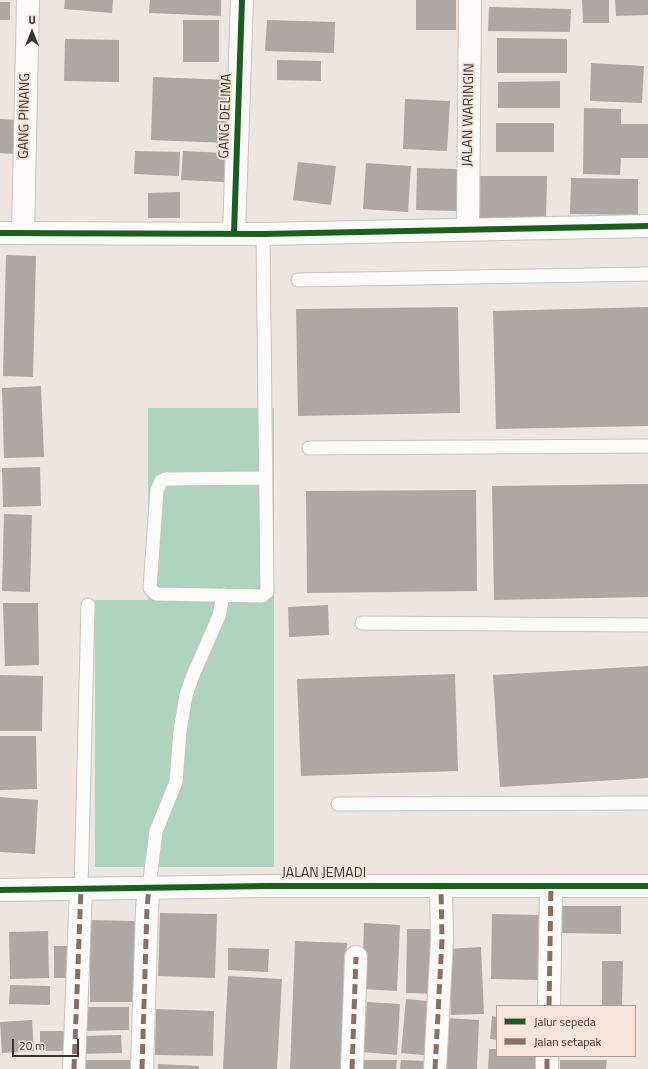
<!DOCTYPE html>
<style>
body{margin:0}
#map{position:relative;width:648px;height:1069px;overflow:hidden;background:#eee5df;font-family:"Titillium Web",sans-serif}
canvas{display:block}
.legend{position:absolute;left:496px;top:1005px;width:140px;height:52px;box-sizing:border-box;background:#f4e4d9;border:1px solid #aa9e95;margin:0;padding:5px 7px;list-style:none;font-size:12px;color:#3b3430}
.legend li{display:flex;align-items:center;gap:8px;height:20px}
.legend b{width:20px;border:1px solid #aa9e95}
.north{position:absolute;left:12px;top:12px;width:40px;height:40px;-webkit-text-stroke:3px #f4e4d9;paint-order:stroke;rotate:0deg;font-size:11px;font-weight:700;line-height:16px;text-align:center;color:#3b3430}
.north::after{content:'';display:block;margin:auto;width:14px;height:18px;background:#3b3430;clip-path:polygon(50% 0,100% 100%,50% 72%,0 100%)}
.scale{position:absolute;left:12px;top:1039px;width:67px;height:18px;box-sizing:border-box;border:2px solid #3b3430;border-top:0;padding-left:5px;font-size:12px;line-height:14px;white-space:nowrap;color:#3b3430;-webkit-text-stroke:3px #f4e4d9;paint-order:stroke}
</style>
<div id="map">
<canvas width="648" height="1069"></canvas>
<ul class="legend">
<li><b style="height:5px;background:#1b5e20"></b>Jalur sepeda</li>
<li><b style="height:5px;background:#8d6e63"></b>Jalan setapak</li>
</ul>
<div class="north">U</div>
<div class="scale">20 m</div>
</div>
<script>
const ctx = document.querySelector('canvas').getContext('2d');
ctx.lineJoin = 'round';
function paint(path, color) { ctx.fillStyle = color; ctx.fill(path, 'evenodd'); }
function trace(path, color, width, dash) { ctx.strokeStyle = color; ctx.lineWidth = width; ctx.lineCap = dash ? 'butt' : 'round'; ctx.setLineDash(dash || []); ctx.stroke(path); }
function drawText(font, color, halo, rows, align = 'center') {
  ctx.font = font + ' "Titillium Web",sans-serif'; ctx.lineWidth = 4; ctx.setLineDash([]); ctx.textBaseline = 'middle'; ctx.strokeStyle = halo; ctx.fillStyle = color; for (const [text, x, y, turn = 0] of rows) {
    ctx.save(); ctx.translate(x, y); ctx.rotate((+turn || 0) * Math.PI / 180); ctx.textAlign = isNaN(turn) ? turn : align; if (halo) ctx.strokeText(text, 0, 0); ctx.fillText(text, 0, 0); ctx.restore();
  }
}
paint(new Path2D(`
 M148,408h126v459h-179v-267h53z`), '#aed4bb');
paint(new Path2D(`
 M65,0h48l-1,13 -48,-4z
 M150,0h71v16l-72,-3z
 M416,0h40v30h-40z
 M582,0h27v23h-26z
 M615,0h33v15l-32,1z
 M0,2h10v18h-10z
 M489,7l82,2 -1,23 -82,-1z
 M183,20h36v42h-36z
 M267,20l68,2 -1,31 -69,-2z
 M497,38l70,1v34h-70z
 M65,39l54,1v42l-55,-1z
 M277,60l44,1v20l-44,-1z
 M591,63l53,3 -2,37 -52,-2z
 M153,77l76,3 -2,63 -76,-3z
 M560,81v27h-62v-26z
 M405,99l45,2 -3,50 -44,-2z
 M584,108l37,1v15h27v34h-27l-1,17 -37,-1z
 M0,119l16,1 -2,34 -14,-1z
 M496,123h58v29h-58z
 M135,151l45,1 -1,24 -45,-2z
 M183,151l42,2 -1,29 -43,-2z
 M298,162l38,4 -5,39 -38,-5z
 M366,163l45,3 -3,46 -45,-3z
 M417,168l41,1v42l-42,-1z
 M475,176h72l-1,44 -71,-1z
 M571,178l67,1v36l-68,-1z
 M180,192v26h-32v-25z
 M6,255l30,1 -3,121 -30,-1z
 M458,307l2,106 -162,3 -2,-107z
 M648,307v119l-152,3 -3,-118z
 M41,386l3,71 -40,1 -2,-70z
 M40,467l1,39 -38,1 -1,-39z
 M648,484v113l-154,3 -2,-114z
 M476,490l1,101 -170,2 -1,-102z
 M4,514l28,1 -2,77 -28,-1z
 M3,603h35l1,62 -34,1z
 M328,605l1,30 -40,2 -1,-30z
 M648,666v112l-148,9 -7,-112z
 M455,674l3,97 -157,5 -4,-97z
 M0,675l43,1 -1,55h-42z
 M0,736h36l1,53 -37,1z
 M0,797l38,3 -3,54 -35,-2z
 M558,906h63v28l-63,-1z
 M160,913l57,1 -2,64 -57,-2z
 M492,914l50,1 -1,65 -50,-1z
 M90,920l46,1 -1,81h-45z
 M364,923l36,2 -3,66 -35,-2z
 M407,929h30l-1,65 -30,-1z
 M48,931l1,47 -39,1 -1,-47z
 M295,941l52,2 -4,126h-53z
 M54,946h20v32h-20z
 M481,947l3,67 -33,1 -3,-66z
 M228,948l41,1 -1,23 -40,-2z
 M602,961h21l-1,45h-20z
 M228,976l54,3 -5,90h-54z
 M10,985l40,1v19l-41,-1z
 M406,999l32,3 -5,54 -32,-3z
 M367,1002l33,2 -3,51 -34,-3z
 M82,1007h47v23l-47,1z
 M156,1009l58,2 -1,45 -58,-1z
 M492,1016l5,1v23l-7,-1z
 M445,1018l34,2 -2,49h-34z
 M32,1020l2,31 -32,2 -2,-31z
 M40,1031h25l1,20h-26z
 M121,1035l1,18 -42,1 -1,-18z
 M489,1049h8v7h38v13h-47z
 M80,1060h50v9h-50z
 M357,1060h40l-1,9h-38z
 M401,1060l26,1 -1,8h-26z
 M560,1060h47l-1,9h-46z
 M158,1064l41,2v3h-41z`), '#aea7a2');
const service = new Path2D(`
 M263,234l4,358 -5,4 -106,-2 -6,-6 7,-98 4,-9 4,-2 100,-1
 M298,280l350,-6
 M309,448l339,-2
 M362,623l286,2
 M338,804l310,-1
 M149,887l7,-56 20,-49 4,-51 6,-36 7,-20 26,-59 4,-21
 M81,888l7,-283`);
const minor = new Path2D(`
 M468,229l2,-229
 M0,233l263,1 385,-8
 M23,233l5,-233
 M234,233l8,-233
 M549,1006l2,-120
 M74,1069l7,-181
 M142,1069l5,-161 2,-21
 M352,1069l4,-112
 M435,1069l7,-129 -1,-54
 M547,1069v-13`);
const tertiary = new Path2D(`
 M0,890l268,-4h380`);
trace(service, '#cbc3bf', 15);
trace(minor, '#cbc3bf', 24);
trace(tertiary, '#cbc3bf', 24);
trace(service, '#fcfbfa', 13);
trace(minor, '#fcfbfa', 22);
trace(tertiary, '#fcfbfa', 22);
trace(new Path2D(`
 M549,1006l2,-120
 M74,1069l7,-181
 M142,1069l5,-161 2,-21
 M352,1069l4,-112
 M435,1069l7,-129 -1,-54
 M547,1069v-13`), '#8d6e63', 5, [10, 5]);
trace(new Path2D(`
 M0,233l263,1 385,-8
 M234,233l8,-233
 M0,890l268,-4h380`), '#1b5e20', 6);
drawText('14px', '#3b3430', '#f4e4d9', [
 ["JALAN WARINGIN",469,115,-89],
 ["GANG PINANG",25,116,-89],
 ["GANG DELIMA",226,116,-88],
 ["JALAN JEMADI",324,874]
]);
</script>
